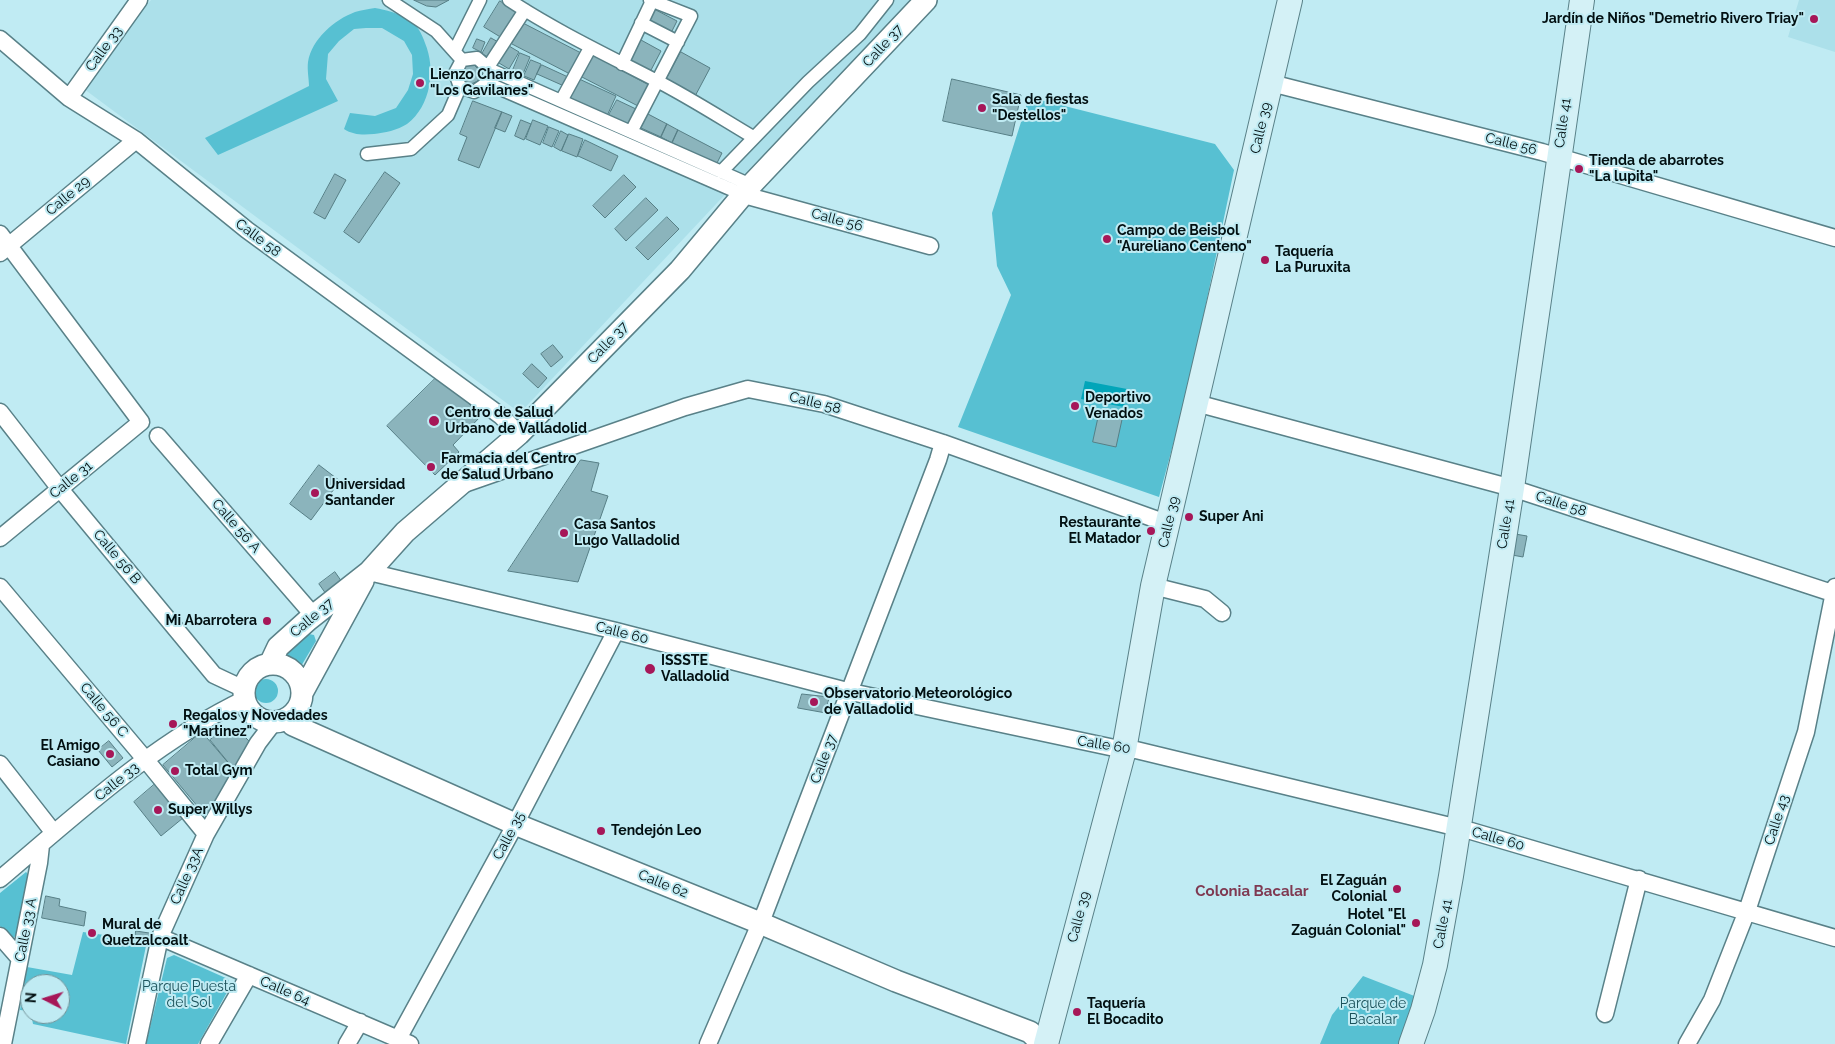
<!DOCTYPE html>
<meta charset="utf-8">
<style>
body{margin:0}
#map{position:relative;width:1835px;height:1044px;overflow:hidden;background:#c0ebf3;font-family:Raleway,sans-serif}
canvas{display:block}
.north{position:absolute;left:20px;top:974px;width:50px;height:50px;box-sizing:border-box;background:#c0ebf3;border:1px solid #749399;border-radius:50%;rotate:275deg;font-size:14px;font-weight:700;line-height:20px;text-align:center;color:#021012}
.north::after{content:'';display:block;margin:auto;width:18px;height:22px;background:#a61758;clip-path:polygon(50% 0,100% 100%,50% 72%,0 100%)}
</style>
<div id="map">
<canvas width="1835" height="1044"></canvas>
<div class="north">N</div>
</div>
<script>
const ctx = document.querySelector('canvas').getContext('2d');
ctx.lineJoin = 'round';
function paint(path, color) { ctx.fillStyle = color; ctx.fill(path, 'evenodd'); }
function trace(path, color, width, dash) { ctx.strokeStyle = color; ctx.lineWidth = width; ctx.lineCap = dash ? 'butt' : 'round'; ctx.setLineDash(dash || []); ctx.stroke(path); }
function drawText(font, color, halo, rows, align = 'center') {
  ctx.font = font + ' Raleway,sans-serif'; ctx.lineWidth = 4; ctx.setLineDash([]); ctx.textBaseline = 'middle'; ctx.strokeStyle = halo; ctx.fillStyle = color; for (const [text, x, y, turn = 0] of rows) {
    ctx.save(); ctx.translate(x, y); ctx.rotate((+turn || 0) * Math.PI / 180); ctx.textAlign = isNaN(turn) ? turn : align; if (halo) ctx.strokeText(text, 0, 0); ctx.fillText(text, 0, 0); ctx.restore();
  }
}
paint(new Path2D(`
 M151,0h762l-180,186 -213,227 -440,-327z
 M1799,0h36v52l-47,-15z`), '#ace0ea');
paint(new Path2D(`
 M375,8c11,2 23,5 33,11 9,5 14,15 17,24 11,26 6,63 -18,81 -9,6 -23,9 -33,10 -11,1 -21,1 -30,-5l6,-16 25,3 21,-8 12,-18 5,-16 -1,-19 -8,-14 -22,-13h-16l-12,1 -15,12 -11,13 -2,25 12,22 -120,54 -13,-17 104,-52c0,-7 -2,-16 -1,-24 4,-23 26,-42 47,-50 6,-2 14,-3 20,-4z
 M1029,97l186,47 19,26 -45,215 -30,112 -201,-70 53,-132 -14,-29 -5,-53z
 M309,634l5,1 2,6 -19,32 -17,-16 23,-21z
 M254 691a12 12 0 1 1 24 0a12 12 0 1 1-24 0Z
 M26,872l2,2 -12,62 -6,3 -10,-13v-33z
 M83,932l64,9 -21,103 -93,-20 -2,-10h29v-30h-30v27l-10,-1 7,-43 45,8z
 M174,955l54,24 2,8 -32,57h-52l21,-86z
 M1363,976l54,21 -18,47h-79l12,-29z`), '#57c0d2');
paint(new Path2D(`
 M1085,381l42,8 -3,18 -43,-8z`), '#02a5b9');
const building = new Path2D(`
 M414,0h35l-13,7 -9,-1z
 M500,1l18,12 -16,25 -18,-11z
 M654,9l23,12 -7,14 -24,-12z
 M523,23l58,30 -11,21 -58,-30z
 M491,38l9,5 -8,16 -10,-5z
 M477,39l8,3 -4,10 -8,-4z
 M641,40l20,11 -11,21 -20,-11z
 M509,46l10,6 -10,17 -10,-6z
 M681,52l29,16 -17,32 -29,-16z
 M520,53l10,4 -7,17 -10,-4z
 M591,54l58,31 -11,21 -58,-30z
 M531,60l10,4 -7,16 -10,-4z
 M473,64l7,7 -2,10 -7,3 -6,-2 -5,-6 4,-10z
 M542,65l26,12 -4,9 -27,-12z
 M577,78l39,18 -9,20 -39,-18z
 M952,79l69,16 -9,41 -69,-15z
 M617,100l19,9 -8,16 -19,-10z
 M473,101l29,11 -23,56 -21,-8 9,-23 -7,-3z
 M502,112l10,4 -7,16 -10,-4z
 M648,114l19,10 -6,13 -20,-9z
 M521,120l10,4 -7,16 -9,-4z
 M533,120l15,6 -8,19 -14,-6z
 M667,124l11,6 -6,13 -11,-6z
 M549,127l10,4 -7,16 -9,-4z
 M678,130l44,23 -6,12 -44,-22z
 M561,131l7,4 -7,16 -7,-4z
 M569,134l14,5 -6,18 -15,-6z
 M585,140l33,16 -7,15 -33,-15z
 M385,172l15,11 -41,60 -15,-11z
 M335,174l11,6 -21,39 -11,-6z
 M624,175l12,12 -31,31 -12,-12z
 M646,198l12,12 -32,31 -11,-12z
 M667,217l12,12 -31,31 -12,-12z
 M553,345l10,12 -12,10 -10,-13z
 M532,364l15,14 -9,10 -15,-14z
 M440,374l41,42 -28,29 6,7 -24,23 -48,-49z
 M1100,410l23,5 -7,32 -23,-5z
 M581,460l18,3 -8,28 17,5 -30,86 -70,-11z
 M319,465l21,16 -29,39 -21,-16z
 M1515,534l12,2 -4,21 -11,-2z
 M335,572l7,10 -16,12 -7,-10z
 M802,694l27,3 -3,16 -28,-5z
 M225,729l13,1 14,14 -16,28 -26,-32z
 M202,732l34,40 -28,47 -45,-54z
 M109,741l14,17 -11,9 -14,-17z
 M155,784l28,34 -22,18 -27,-34z
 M46,896l14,3 -1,7 27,6 -2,14 -42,-8z
 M136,931l13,2 -1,8 -13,-2z`);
paint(building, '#8bb4bc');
trace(building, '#577f86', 1);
const pedestrian = new Path2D(`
 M389,0l47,31 26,29
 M509,0c47,31 98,55 148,81 33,17 64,37 96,56
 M641,23l37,19
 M455,50l25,-50
 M622,64l30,-63
 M488,67l37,-57
 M491,70l260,115
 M487,83l257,112
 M561,101l29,-53
 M631,132l60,-116 -41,-16
 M367,154l44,-5 37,-34 12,-28 -5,-14 7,-13 15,-2 14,12 -4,13 -13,9 -14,-5
 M721,172l87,-90 52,-48 27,-34`);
const minor = new Path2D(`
 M0,39l69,59 67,42 111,90 254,186 18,18
 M1271,83l271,69 293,86
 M69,98l70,-98
 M744,195l186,51
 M0,234l141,188 -141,116
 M0,253l136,-113
 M1196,403l316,85 323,106
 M0,412l60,77 154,186 30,14
 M158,436l156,180
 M467,483l218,-76 63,-18 76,15 119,39 226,81
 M369,572l247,59 235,61 273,58h12l335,81 364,107
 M1153,586l52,13 17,14
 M0,587l150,178 56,69
 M0,764l54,69
 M0,879c77,-65 153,-136 245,-180
 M0,936l20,23
 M160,937l250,107
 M1605,1014l34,-135
 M398,1039l111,-203 107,-205
 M3,1044l36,-181 2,-18
 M137,1044l23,-107 46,-103 52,-91 16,-21
 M209,1044l40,-69
 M347,1044l13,-22
 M708,1044l57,-132 173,-452 5,-17
 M1687,1044l25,-44 35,-89 59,-179 29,-145`);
const tertiary = new Path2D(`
 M270,664l8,-17 30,-27 61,-48 36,-40 114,-98 161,-164 71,-85 175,-185
 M244 693a29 29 0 1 1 58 0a29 29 0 1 1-58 0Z
 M302,693l61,-112
 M291,716l2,9 222,99 245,99 136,58 134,51 12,12`);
const secondary = new Path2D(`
 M1046,1044l78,-294 29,-164 137,-586
 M1411,1044l12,-34 12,-45 16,-89 61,-388 70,-488`);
trace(pedestrian, '#598188', 15);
trace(minor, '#598188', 19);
trace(tertiary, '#598188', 24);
trace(secondary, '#598188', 26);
trace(pedestrian, '#fff', 12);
trace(minor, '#fff', 16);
trace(tertiary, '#fff', 21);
trace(secondary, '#d4f1f6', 24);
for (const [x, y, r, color] of [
 [1814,19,5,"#a61758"],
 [420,83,5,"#a61758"],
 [982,108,5,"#a61758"],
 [1579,169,5,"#a61758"],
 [1107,239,5,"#a61758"],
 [1265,260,5,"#a61758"],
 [1075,406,5,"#a61758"],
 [434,421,6,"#a61758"],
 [431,467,5,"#a61758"],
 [315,493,5,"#a61758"],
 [1189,517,5,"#a61758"],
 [1151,531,5,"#a61758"],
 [564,533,5,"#a61758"],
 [267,621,5,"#a61758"],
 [650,669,6,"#a61758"],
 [814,702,5,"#a61758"],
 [173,724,5,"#a61758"],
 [110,754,5,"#a61758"],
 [175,771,5,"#a61758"],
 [158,810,5,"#a61758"],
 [601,831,5,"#a61758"],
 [1397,889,5,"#a61758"],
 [1416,923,5,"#a61758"],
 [92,933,5,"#a61758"],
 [1077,1012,5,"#a61758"]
]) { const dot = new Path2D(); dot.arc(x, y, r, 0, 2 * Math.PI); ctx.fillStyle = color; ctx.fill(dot); trace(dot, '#c0ebf3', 2); }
drawText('bold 14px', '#021012', '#c0ebf3', [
 ["Jardín de Niños \"Demetrio Rivero Triay\"",1804,19,"right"],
 ["Lienzo Charro",430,75],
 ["\"Los Gavilanes\"",430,91],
 ["Sala de fiestas",992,100],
 ["\"Destellos\"",992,116],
 ["Tienda de abarrotes",1589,161],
 ["\"La lupita\"",1589,177],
 ["Campo de Beisbol",1117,231],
 ["\"Aureliano Centeno\"",1117,247],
 ["Taquería",1275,252],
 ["La Puruxita",1275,268],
 ["Deportivo",1085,398],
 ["Venados",1085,414],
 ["Centro de Salud",445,413],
 ["Urbano de Valladolid",445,429],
 ["Farmacia del Centro",441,459],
 ["de Salud Urbano",441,475],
 ["Universidad",325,485],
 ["Santander",325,501],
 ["Super Ani",1199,517],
 ["Restaurante",1141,523,"right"],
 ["El Matador",1141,539,"right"],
 ["Casa Santos",574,525],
 ["Lugo Valladolid",574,541],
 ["Mi Abarrotera",257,621,"right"],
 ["ISSSTE",661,661],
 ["Valladolid",661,677],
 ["Observatorio Meteorológico",824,694],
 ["de Valladolid",824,710],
 ["Regalos y Novedades",183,716],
 ["\"Martinez\"",183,732],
 ["El Amigo",100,746,"right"],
 ["Casiano",100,762,"right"],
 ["Total Gym",185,771],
 ["Super Willys",168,810],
 ["Tendejón Leo",611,831],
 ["El Zaguán",1387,881,"right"],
 ["Colonial",1387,897,"right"],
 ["Hotel \"El",1406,915,"right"],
 ["Zaguán Colonial\"",1406,931,"right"],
 ["Mural de",102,925],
 ["Quetzalcoalt",102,941],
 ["Taquería",1087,1004],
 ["El Bocadito",1087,1020]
], 'left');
drawText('14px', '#021012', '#c0ebf3', [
 ["Calle 37",883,46,-47],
 ["Calle 33",104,49,-54],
 ["Calle 41",1563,123,-82],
 ["Calle 39",1261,128,-77],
 ["Calle 56",1511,144,14],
 ["Calle 29",68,196,-40],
 ["Calle 56",837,220,15],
 ["Calle 58",258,238,37],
 ["Calle 37",608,343,-46],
 ["Calle 58",815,403,14],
 ["Calle 31",71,480,-39],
 ["Calle 58",1561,504,18],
 ["Calle 39",1169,522,-77],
 ["Calle 41",1506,524,-81],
 ["Calle 56 A",236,526,49],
 ["Calle 56 B",117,557,50],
 ["Calle 37",312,618,-40],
 ["Calle 60",622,633,14],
 ["Calle 56 C",104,710,50],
 ["Calle 60",1104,745,9],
 ["Calle 37",824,759,-69],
 ["Calle 33",117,782,-39],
 ["Calle 43",1777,820,-72],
 ["Calle 35",509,836,-62],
 ["Calle 60",1498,839,16],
 ["Calle 33A",187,876,-66],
 ["Calle 62",663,884,22],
 ["Calle 39",1079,917,-75],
 ["Calle 41",1443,924,-79],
 ["Calle 33 A",26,930,-79],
 ["Calle 64",285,991,23]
]);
drawText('14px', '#1b515a', '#c0ebf3', [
 ["Parque Puesta",189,987],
 ["del Sol",189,1003],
 ["Parque de",1373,1004],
 ["Bacalar",1373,1020]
]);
drawText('bold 15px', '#7f3951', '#c0ebf3', [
 ["Colonia Bacalar",1252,891]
]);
</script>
